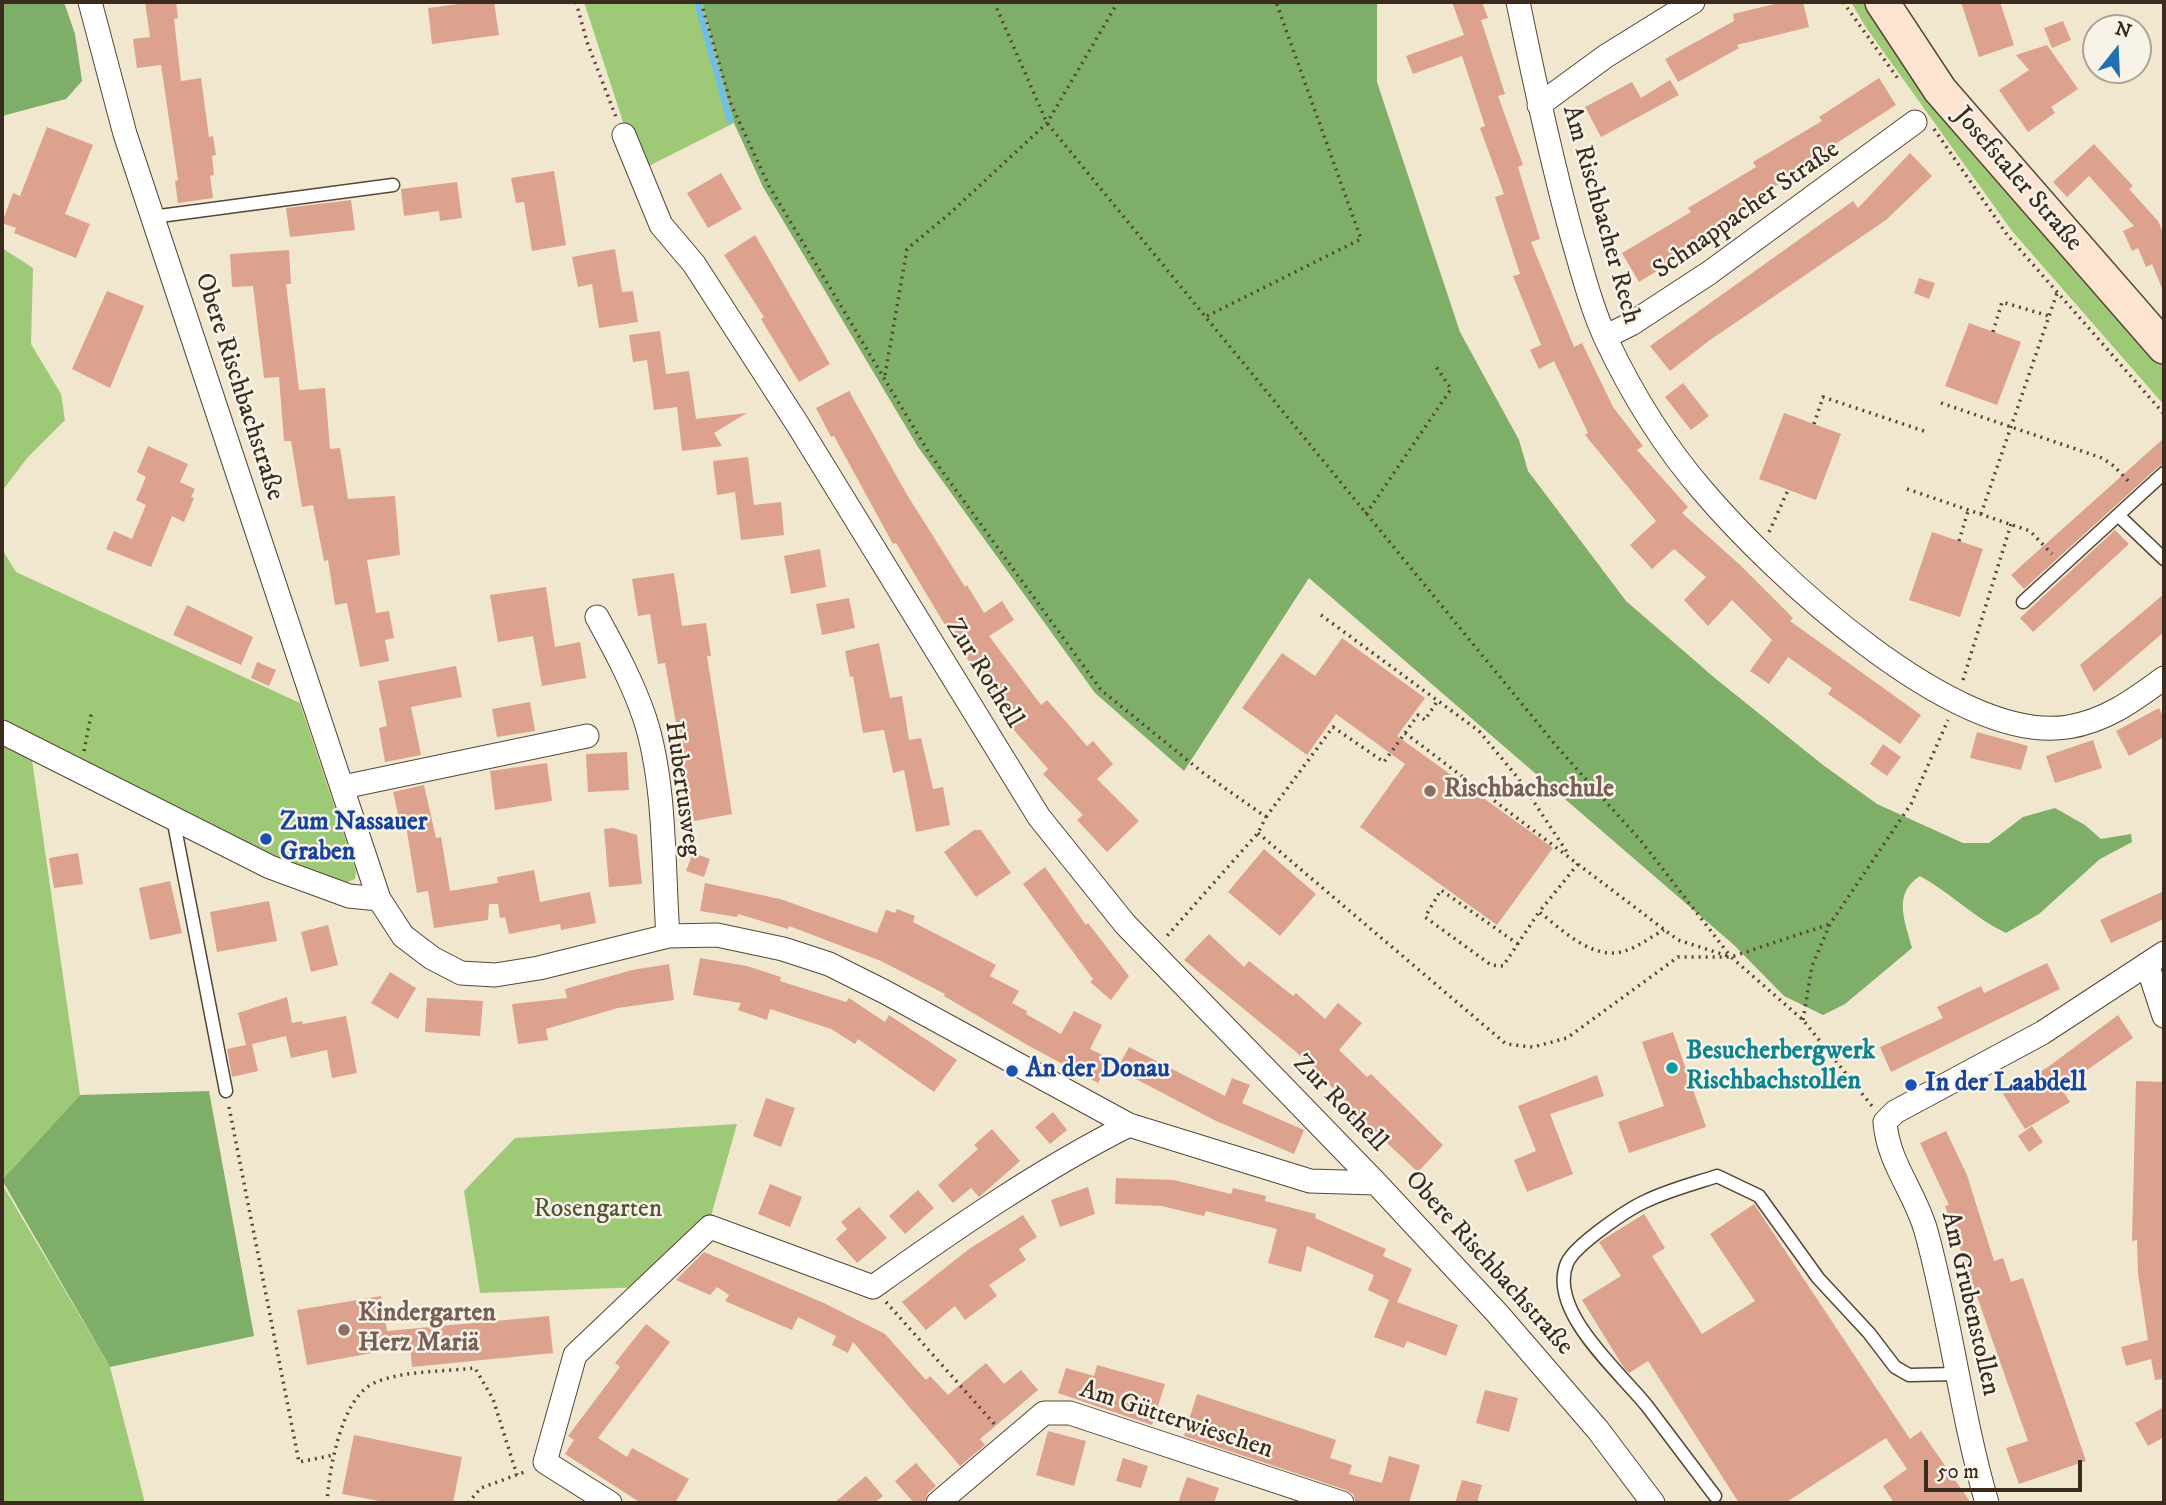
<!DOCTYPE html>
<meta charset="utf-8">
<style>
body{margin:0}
#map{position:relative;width:2166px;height:1505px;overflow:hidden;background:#f1e7ce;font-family:"IM FELL DW Pica",serif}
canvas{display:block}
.frame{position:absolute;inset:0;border:4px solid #3b2a1e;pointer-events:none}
.north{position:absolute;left:2082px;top:14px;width:70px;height:70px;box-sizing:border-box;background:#f7f3e8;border:2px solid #aca397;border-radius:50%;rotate:18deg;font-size:19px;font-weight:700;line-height:28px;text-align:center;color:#3b2a1e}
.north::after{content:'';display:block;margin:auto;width:24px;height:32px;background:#1f6fb2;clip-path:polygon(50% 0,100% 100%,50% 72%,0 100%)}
.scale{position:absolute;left:1924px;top:1460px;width:158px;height:32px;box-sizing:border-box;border:4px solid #3b2a1e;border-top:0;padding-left:9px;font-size:21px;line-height:24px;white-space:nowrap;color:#3b2a1e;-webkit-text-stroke:5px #f7f3e8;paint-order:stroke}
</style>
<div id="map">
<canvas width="2166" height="1505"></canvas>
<div class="frame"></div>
<div class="north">N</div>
<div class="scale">50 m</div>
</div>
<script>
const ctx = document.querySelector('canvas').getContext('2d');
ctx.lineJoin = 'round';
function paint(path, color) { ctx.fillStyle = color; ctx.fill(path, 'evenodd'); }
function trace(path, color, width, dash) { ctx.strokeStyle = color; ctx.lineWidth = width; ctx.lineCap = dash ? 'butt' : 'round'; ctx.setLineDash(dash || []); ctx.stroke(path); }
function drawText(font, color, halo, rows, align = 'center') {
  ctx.font = font + ' "IM FELL DW Pica",serif'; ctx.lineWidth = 5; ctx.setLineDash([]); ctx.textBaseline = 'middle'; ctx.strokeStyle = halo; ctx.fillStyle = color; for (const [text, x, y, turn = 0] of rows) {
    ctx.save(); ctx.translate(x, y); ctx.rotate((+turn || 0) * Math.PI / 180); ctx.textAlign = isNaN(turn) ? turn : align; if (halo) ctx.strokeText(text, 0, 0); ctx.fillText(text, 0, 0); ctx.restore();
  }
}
paint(new Path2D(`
 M584,2h118l32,121 -95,48z
 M1851,2h18l295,363v40l-152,-174 -147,-205z
 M2,248l31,20 -2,76 30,50 4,26 -37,37 -26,34z
 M2,549l14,23 284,131 56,168 -1,8 -12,5 -24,-6 -291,-146 52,363 -78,85z
 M737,1124l-28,99 -65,64 -164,6 -16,-102 51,-53z
 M2,1184l108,183 35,136h-143z`), '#9eca77');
paint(new Path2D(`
 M2,2h62l11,32 7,47 -16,18 -64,17z
 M702,2h675v80l83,250 59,108 9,31 98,130 90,78 107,86 54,39 86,39h26l34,-26 32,-9 30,17 16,14 30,-5 1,8 -32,17 -61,55 -33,19c-32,-15 -55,-40 -86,-57 -28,18 -15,45 -8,72l-67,56 -22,11 -39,-19 -50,-51 -425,-367 -125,193 -89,-78 -177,-246 -155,-260 -29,-64z
 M209,1091l45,245 -144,31 -108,-187 78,-85z`), '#7eae68');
trace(new Path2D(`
 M697,2l33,119`), '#6fbee9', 6);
paint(new Path2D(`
 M145,2h31l2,16 -4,1 7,62 20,-3 8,59 4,-1 3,19 -4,1 2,19 -4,1 3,22 -35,5 -3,-22 3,-1 -17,-115 -24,3 -4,-29 17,-2z
 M474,2h20l5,33 -67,9 -4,-36z
 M1452,2h30l6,16 -7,2 24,74 -7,2 25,69 -5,2 22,72 -9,3 43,105 8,-4 31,64 30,39 -6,4 51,57 -6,6 57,51 54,54 -3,3 131,94 -21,29 -72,-50 4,-6 -44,-31 -19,27 -19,-13 22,-31 -40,-40 -24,26 -24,-26 22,-23 -32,-28 -22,20 -22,-24 26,-24 -71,-86 3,-2 -34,-72 -15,8 -9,-19 11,-5 -28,-69 7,-2 -25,-77 9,-3 -24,-66 5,-2 -23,-70 -49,18 -7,-18 58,-21z
 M1783,2h20l6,25 -72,18 2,3 -61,34 -13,-23 69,-38 -1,-7z
 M1961,2h39l14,43 -35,12z
 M2063,21l8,19 -19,8 -8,-20z
 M2047,45l31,44 -27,18 4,6 -27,19 -29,-42 30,-20 -13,-15z
 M1879,78l17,27 -81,52 3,4 -69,41 3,4 -65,40 3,5 -51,31 -17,-29 69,-41 -3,-4 68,-41 -3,-5 69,-41 -3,-4z
 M1670,80l9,15 -78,42 -16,-30 47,-25 9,16z
 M47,127l46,18 -28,69 25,10 -14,34 -62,-25 2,-5 -14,-5 11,-30 7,3z
 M2094,144l39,42 -4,3 29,32 6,14v58l-12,-29 -6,3 -8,-19 -6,3 -9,-20 11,-5 -45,-50 -22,21 -14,-15z
 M1910,153l22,23 -46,44 -176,120 -40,31 -20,-25 203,-145 5,7z
 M554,171l12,74 -34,6 -8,-49 -8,1 -5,-25z
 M721,173l21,36 -34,19 -21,-35z
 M457,182l5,36 -22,3 -1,-10 -35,5 -3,-27z
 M351,200l4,30 -65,7 -4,-29z
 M755,235l75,129 -31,18 -38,-63 3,-2 -40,-62z
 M615,249l7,43 11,-1 5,31 -39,6 -7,-44 -14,3 -6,-30z
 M289,250l2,34h-5l13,106 26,-2 5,61 10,-1 8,51 47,-3 5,59 -33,5 9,53 13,-2 5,27 -9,2 4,21 -29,6 -13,-64 -12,2 -7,-45 -4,1 -11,-56 -11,2 -11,-66h-7l-5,-64 -15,1 -11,-92 -21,1 -2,-33z
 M1919,278l16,5 -6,16 -15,-6z
 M107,291l37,15 -34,82 -38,-19z
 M1969,323l52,19 -24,63 -52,-19z
 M660,331l6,43 23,-3 7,48 51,-6 -33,20 8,13 -40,5 -5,-44 -23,3 -7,-50 -14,2 -4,-27z
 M1683,383l26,33 -18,14 -26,-33z
 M849,391l57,102 59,94 2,-2 17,28 18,-12 12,19 -25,16 52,69 6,-5 40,46 6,-5 20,23 -16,15 42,42 -32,31 -30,-32 6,-5 -40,-41 5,-5 -35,-40 -24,-34 3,-2 -37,-51 -59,-99 -3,1 -59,-108 -3,1 -15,-29z
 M1784,413l57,21 -25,66 -57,-21z
 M2164,438v26l-6,3 -134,122 -13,-14z
 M148,446l40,18 -8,18 15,7 -4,8 3,1 -10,24 -12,-6 -21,51 -45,-18 8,-18 18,8 14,-34 -10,-5 10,-23 -9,-5z
 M748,457l6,48 27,-3 3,33 -43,5 -6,-48 -18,3 -4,-34z
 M2115,530l14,14 -96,88 -13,-14z
 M1932,532l51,17 -23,68 -51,-17z
 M820,549l6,38 -35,7 -7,-38z
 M674,573l8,53 24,-3 5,33h-4l25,158 -38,7 -29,-158 -7,1 -8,-50 -12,2 -6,-37z
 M546,587l9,60 25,-5 6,36 -44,8 -9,-50 -35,6 -8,-47z
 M2164,594v38l-70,60 -14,-27z
 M849,598l6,30 -33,7 -6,-31z
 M187,605l66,32 -12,28 -68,-30z
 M1342,638l83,60 -28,38 156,112 -56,77 -137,-98 45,-63 -69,-50 -29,41 -65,-47 40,-55 33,23z
 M879,643l11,55 12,-2 7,44 12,-2 12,51 10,-2 7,38 -34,7 -12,-62 -11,3 -9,-43 -21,3 -10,-57 -3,1 -5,-26z
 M257,662l19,8 -7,16 -18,-8z
 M456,666l6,31 -51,10 10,48 -36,7 -6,-34 8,-2 -9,-45z
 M530,702l5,29 -38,6 -5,-28z
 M2159,708l5,10v19l-35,19 -13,-25z
 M1977,732l51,14 -7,24 -51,-12z
 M2093,740l9,28 -47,15 -9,-27z
 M1883,744l18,13 -14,19 -17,-12z
 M627,752l2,38 -41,2 -2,-38z
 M547,763l5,38 -57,9 -5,-39z
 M424,785l12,53 5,-1 9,54 48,-8 -1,-6 37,-7 6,32 50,-10 6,31 -35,7 -1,-6 -51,10 -4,-17 -5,1 -2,-14h-9l-1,16 -54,8 -6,-37 -11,2 -11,-67 -5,1 -8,-35z
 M613,828l24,7 5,49 -33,3 -5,-58z
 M974,830h7l30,43 -35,24 -32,-45z
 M1264,849l52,45 -36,42 -52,-44z
 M78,853l5,31 -29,4 -5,-30z
 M693,853l17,6 -6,18 -18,-6z
 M1045,867l41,58 2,-2 41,53 -18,24 -21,-18 3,-3 -70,-95z
 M170,881l12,52 -32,7 -11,-52z
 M705,883l75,16 97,34 9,-23 9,3 2,-4 18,7 -2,6 83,43 -6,11 29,15 -7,12 15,8 -1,3 35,20 13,-23 28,14 -12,24 21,10 -13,24 -69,-37 -85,-50 1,-2 -64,-33 -92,-35 -1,3 -50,-15 -1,3 -37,-6z
 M2164,891v28l-53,24 -11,-23z
 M269,901l8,40 -60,11 -7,-40z
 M328,925l10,40 -27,7 -10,-40z
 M1209,934l35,33 5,-6 44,35 3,-3 29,26 13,-16 24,20 -23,27 28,27 4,-3 72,71 -25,27 -47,-44 -5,5 -27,-27 6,-6 -50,-49 -111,-91z
 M700,958l47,8 34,11 -1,4 66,21 3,-4 36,24 4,-7 68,45 -23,32 -76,-53 -3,5 -24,-15 -61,-20 -3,11 -29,-10 3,-7 -48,-8z
 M2047,963l13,26 -169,83 -11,-25 63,-29 -6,-11 44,-21 3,7z
 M669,964l5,36 -56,8 -72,21 2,11 -30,4 -6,-40 55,-6 -2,-9 67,-19z
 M390,972l26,16 -18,31 -27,-16z
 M287,997l5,26 10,-2 1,3 43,-8 11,57 -25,5 -5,-28 -36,8 -5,-22 -34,8 6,27 -26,6 -5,-28 19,-4 -8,-32z
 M427,998l56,3 -3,35 -55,-4z
 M2118,1015l15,23 -72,50 9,14 -45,27 -22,-35 45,-27z
 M1673,1032l33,95 -77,26 -11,-31 46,-16 -22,-64z
 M1129,1047l96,49 7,-18 18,7 -8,18 62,27 -10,24 -80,-34 -97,-51z
 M1597,1075l7,21 -54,18 23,60 -46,18 -13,-32 22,-9 -18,-45z
 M2136,1081l28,1v297l-9,1 -4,-21 -25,7 -5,-19 27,-7 -10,-66 -1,-34 -5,1z
 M766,1098l29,10 -14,39 -28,-11z
 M1053,1112l14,18 -17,14 -15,-17z
 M2032,1126l11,16 -14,10 -11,-16z
 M992,1129l28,32 -41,36 -8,-9 -18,15 -15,-18 40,-36 -4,-4z
 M1946,1131l21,44 27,86 9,-3 8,24 12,-4 63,183 -67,23 -13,-36 22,-7 -83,-235 4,-1 -29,-62z
 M1116,1178l58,2 57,14 2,-6 33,8 -1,5 51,13 -1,4 71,31 -3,7 29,13 -15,33 61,23 -12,31 -39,-15 -3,7 -30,-11 15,-37 -21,-10 6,-15 -67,-29 -6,26 -33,-9 9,-34 -71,-18 -2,5 -43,-10 -46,-2z
 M770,1184l32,13 -12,30 -32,-13z
 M1088,1187l7,27 -35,13 -9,-27z
 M918,1190l16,18 -29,26 -16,-18z
 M1754,1204l156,235 11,-8 50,72h-77l-11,-17 24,-17 -21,-31 -101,65h-46l-91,-142 -19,12 -5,-5 -42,-68 39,-24 -22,-34 45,-28 21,34 -13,8 50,78 53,-33 -45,-67z
 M859,1207l28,31 -30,25 -21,-24 11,-10 -6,-7z
 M1023,1215l14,22 -18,12 7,11 -37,25 8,11 -32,24 -10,-14 -29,24 -24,-28 67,-53z
 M704,1252l120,51 61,31 41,46 4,-4 18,19 38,-32 18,21 17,-14 17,20 -58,49 5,6 -25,21 -107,-124 -5,11 -16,-8 4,-9 -38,-19 -6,13 -67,-29 4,-6 -12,-8 -7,8 -34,-15z
 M381,1296l6,35 162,-15 4,37 -141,14 -2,-21 -103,19 -10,-55z
 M646,1324l24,18 -72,96 29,19 5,-9 57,31 -14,24h-34l-76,-49 9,-14 -6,-4 52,-69 -5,-4z
 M1097,1365l68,19 -13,41 -94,-32 8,-25 28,8z
 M1485,1390l33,8 -9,34 -33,-9z
 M1197,1394l139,46 -6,18 22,7 -3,9 33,9 7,-27 31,9 -11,38h-53l-3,-9 -7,-4 -162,-54z
 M2164,1407v30l-16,9 -13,-23z
 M1048,1431l38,10 -12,45 -38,-11z
 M354,1435l108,22 -9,46h-63l-48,-9z
 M1123,1458l25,8 -7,22 -25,-7z
 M916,1463l20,23 -8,7 -4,10h-10l-19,-22z
 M866,1476l17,20 -9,7h-40z
 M1187,1477l32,11 -5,15h-36z
 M1462,1480l20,5 -5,18h-22z`), '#dca28e');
const lane = new Path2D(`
 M152,217l241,-32
 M2119,516l45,43
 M2023,602l141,-129
 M173,818l53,273
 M1715,1496c-23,-30 -45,-60 -68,-90 -26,-33 -100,-95 -80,-143 8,-18 61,-54 79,-62 23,-11 47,-17 71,-25l42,20 59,82 51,55 26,34 14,8 49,-1`);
const street = new Path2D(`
 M90,2l35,132 254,765 24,37 29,22 29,15 34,2 44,-7 129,-32 49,-1 66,14 46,15 56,28 244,133 181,56 66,2
 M1518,2c16,78 33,156 54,234 10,34 19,71 34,103 25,53 58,107 97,152 68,80 251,254 365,236 38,-6 66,-27 96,-49
 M1539,105l67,-49 87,-54
 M624,135l37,90 33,39 104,161 241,392 86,107 251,259 121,130 101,117 55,73
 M1605,337l26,-13 78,-51 206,-151
 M597,617c18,33 36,66 48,102 21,65 18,148 23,217
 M2,732l268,135 79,29 30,3
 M343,787l244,-51
 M2147,964l17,52
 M610,1503l-65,-41 30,-107 135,-128 163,60c83,-59 165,-116 256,-162
 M938,1503l106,-90h26l272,90
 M1987,1503c-26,-89 -36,-182 -61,-272 -11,-39 -38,-68 -41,-109l10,-10 147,-79 122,-80`);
const secondary = new Path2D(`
 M1882,2l58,88 224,257`);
trace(lane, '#564638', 15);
trace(street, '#564638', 25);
trace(secondary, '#564638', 36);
trace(new Path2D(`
 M576,2l11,40 29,75
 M701,2l30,102 38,82 160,267 172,237 101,82 64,45 -8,16 -92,104
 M994,2l53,121 511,625 83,93 90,116
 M1843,2l56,78
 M1934,129l74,107 156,178
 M1207,316l154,-77 -85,-237
 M1993,332l9,-30 47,14
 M885,375l22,-126 41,-34 99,-92 71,-121
 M1941,403l161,55 12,8 16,17
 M1814,424l9,-27 101,34
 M1907,489l123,42 22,23
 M1366,514l85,-125 -16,-24
 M1981,514l76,-221
 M1769,532l19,-42
 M1959,541l9,-30
 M1321,615l158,116 39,47 51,77
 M1963,680l48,-156
 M1405,733l273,207 53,17 72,63 69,86
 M84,751l8,-41
 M1266,817l67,-90 51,35 34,-47 7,5 13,-20
 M1258,833l248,211 27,3 34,-9 111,-81h53l99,-33
 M1578,864l-39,48c24,18 53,49 86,39 13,-4 27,-15 39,-21
 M1518,944l-77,-54 -16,27 66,48 12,1 36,-54
 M1803,1020l9,-54 18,-42 81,-120 37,-84
 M229,1107l70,355 35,-7
 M886,1302l111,125
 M327,1503c2,-33 14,-105 47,-120 30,-13 69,-11 101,-15l18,31 24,76
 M468,1503l13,-15 46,-17`), '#564638', 3.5, [2, 5]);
trace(lane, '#fff', 12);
trace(street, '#fff', 23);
trace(secondary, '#fde4d0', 33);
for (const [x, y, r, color] of [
 [1430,791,7,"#8d6e63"],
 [266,839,7,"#1a4fb4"],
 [1672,1068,7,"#0f9aa8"],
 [1012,1071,7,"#1a4fb4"],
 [1911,1085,7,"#1a4fb4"],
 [344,1330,7,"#8d6e63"]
]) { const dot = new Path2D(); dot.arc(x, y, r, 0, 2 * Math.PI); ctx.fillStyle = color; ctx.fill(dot); trace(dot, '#f7f3e8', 2.5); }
drawText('26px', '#3b2a1e', '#f7f3e8', [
 ["Josefstaler Straße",2017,180,49],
 ["Schnappacher Straße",1747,211,-35],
 ["Am Rischbacher Rech",1600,215,74],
 ["Obere Rischbachstraße",238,387,72],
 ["Zur Rothell",983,674,58],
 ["Hubertusweg",681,789,82],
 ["Zur Rothell",1339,1104,46],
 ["Obere Rischbachstraße",1488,1264,48],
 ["Am Grubenstollen",1969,1304,77],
 ["Am Gütterwieschen",1176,1421,18]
]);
drawText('bold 26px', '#785e54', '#f7f3e8', [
 ["Rischbachschule",1444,791],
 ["Kindergarten",358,1315],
 ["Herz Mariä",358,1345]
], 'left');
drawText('bold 26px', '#164399', '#f7f3e8', [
 ["Zum Nassauer",280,824],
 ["Graben",280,854],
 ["An der Donau",1026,1071],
 ["In der Laabdell",1925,1085]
], 'left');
drawText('bold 26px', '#0d838f', '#f7f3e8', [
 ["Besucherbergwerk",1686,1053],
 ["Rischbachstollen",1686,1083]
], 'left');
drawText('26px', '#545234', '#f7f3e8', [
 ["Rosengarten",598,1211]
]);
</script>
